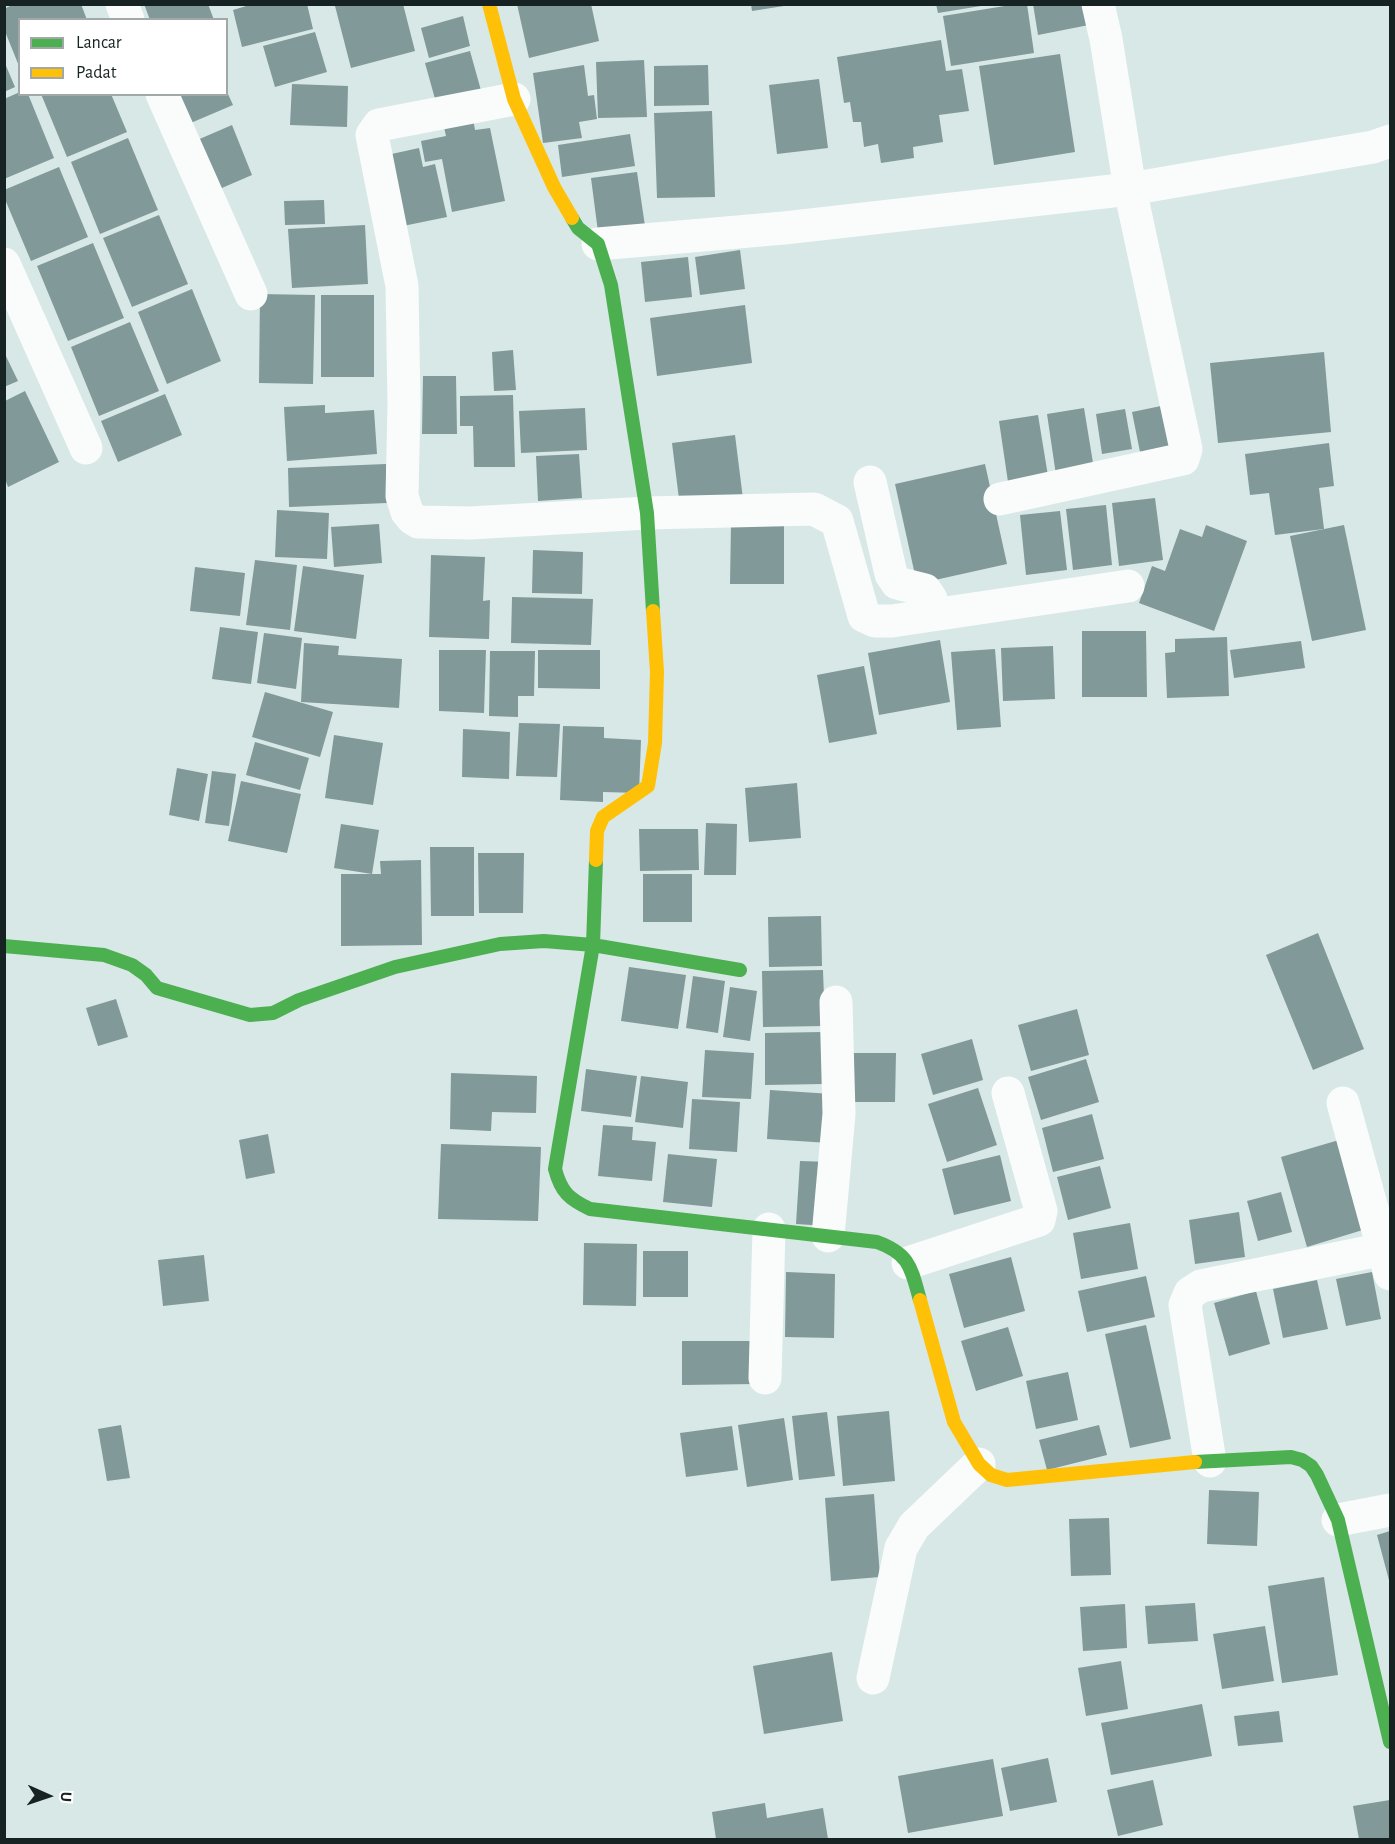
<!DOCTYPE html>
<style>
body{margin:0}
#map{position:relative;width:1395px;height:1844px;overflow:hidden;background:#d7e8e7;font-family:"Alegreya Sans",sans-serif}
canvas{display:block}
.frame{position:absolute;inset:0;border:6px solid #172322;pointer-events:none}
.legend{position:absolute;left:18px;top:18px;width:210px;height:78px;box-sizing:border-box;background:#fff;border:2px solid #a2a7a7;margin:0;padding:8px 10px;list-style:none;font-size:18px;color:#172322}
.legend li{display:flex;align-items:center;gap:12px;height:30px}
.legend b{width:30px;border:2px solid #a2a7a7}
.north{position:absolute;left:18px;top:1766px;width:60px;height:60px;-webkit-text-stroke:4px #fff;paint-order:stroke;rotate:93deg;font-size:16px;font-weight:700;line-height:24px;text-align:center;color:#172322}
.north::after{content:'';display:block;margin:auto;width:21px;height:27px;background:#172322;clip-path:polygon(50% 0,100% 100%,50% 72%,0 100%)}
</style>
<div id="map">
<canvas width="1395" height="1844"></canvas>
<div class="frame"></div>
<ul class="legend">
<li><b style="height:8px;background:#4caf50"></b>Lancar</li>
<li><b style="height:8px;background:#ffc107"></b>Padat</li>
</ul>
<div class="north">U</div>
</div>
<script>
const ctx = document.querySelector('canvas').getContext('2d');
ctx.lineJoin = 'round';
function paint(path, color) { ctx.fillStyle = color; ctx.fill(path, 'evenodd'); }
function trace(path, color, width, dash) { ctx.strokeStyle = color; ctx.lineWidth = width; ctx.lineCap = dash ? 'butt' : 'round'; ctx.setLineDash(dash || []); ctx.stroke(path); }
paint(new Path2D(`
 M14,4h67l6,16h-67l-1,46 -15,-37v-20z
 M144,4h64l6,16h-64z
 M253,4h54l6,25 -71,18 -9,-37z
 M342,4h61l12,47 -64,17 -16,-62z
 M517,4h74l8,37 -70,17z
 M751,4h33v2l-32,5z
 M936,4h45v2l-43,7z
 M1017,4h10l7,49 -83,13 -8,-50z
 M1033,4h58l3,20 -56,11z
 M463,16l7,30 -41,12 -8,-30z
 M315,32l12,40 -52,15 -12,-41z
 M941,40l5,31 16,-2 7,42 -30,4 4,27 -30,5 1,11 -33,5 -3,-19 -14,3 -3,-25h-8l-3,-20 -6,1 -7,-46z
 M470,51l12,43 -45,12 -12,-43z
 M1060,54l15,98 -81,13 -15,-99z
 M644,60l3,57 -49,1 -2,-56z
 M4,61l11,26 -11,5z
 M584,65l4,31 6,-1 3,24 -18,3 3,16 -39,5 -10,-70z
 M708,65l1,40 -55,1v-40z
 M819,79l9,69 -51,6 -8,-69z
 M292,84l56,2 -1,41 -57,-2z
 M20,92v2h8l26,64 -50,21v-80z
 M41,94h70l16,38 -60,25z
 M173,94h55l5,11 -47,20z
 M712,111l3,86 -58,1 -3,-85z
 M473,118l2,12 15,-2 15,73 -53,11 -10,-53 -17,3 -4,-21 25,-5 -3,-13z
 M232,125l20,50 -44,19 -20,-50z
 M630,134l5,32 -73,11 -4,-32z
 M128,138l30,72 -58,24 -29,-72z
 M419,148l4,19 12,-3 12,53 -44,9 -16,-71z
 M59,167l29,70 -57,24 -27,-64v-7z
 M637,172l8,54 -47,6 -7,-54z
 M324,200l1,24 -40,1 -1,-24z
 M159,215l29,69 -56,23 -29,-69z
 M365,225l3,59 -76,4 -4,-59z
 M93,243l31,75 -56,23 -31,-75z
 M740,250l5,39 -45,6 -5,-38z
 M688,257l4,40 -47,5 -4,-40z
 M192,289l29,72 -54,23 -29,-72z
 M260,294l55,1 -2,89 -54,-1z
 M321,295h53v82h-53z
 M745,305l7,58 -95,13 -7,-58z
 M130,322l29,69 -60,25 -28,-69z
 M513,350l3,40 -22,1 -2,-39z
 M4,352l14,29 -14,6z
 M1324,352l7,80 -113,11 -8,-80z
 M423,376h33l1,58h-35z
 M25,391l34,71 -51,25 -3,-8v-78z
 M165,394l17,41 -64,27 -17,-41z
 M513,395l2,72h-41l-1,-41h-13v-30z
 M325,405v8l49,-3 3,44 -90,7 -3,-54z
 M1161,406l9,40 -30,6 -8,-40z
 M585,408l2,42 -66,3 -2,-42z
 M1084,408l10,61 -38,6 -9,-61z
 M1125,409l7,40 -30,5 -6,-40z
 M1038,415l10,61 -40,6 -9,-61z
 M735,435l8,64 -63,8 -8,-64z
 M1329,443l5,43 -15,2 5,41 -49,6 -6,-42 -19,2 -5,-41z
 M579,454l3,44 -44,3 -2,-45z
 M386,464l1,39 -98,4 -1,-39z
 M985,464l22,100 -90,20 -22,-100z
 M1155,498l8,62 -44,6 -7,-63z
 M1106,505l6,60 -39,5 -7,-61z
 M277,510l52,3 -2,46 -52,-2z
 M1060,511l7,59 -41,5 -6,-60z
 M379,524l3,39 -48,4 -3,-40z
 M731,525l53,1v58h-54z
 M1206,525l41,16 -33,90 -75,-28 13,-37 13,5 15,-42 22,8z
 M1344,525l22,105 -54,11 -22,-105z
 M533,550l50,2 -1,42 -50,-1z
 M431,555l54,2 -2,44 7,-1 -1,39 -60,-2z
 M255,560l42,5 -7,65 -44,-5z
 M303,566l61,9 -8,64 -62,-8z
 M195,567l50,6 -5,43 -50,-5z
 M512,597l81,2 -2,46 -80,-2z
 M220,627l38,5 -7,52 -39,-5z
 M1082,631h64l1,66h-65z
 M264,633l38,5 -6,51 -39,-6z
 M1227,637l2,59 -62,2 -2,-45 10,-1v-13z
 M940,640l10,62 -71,13 -11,-62z
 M1301,641l4,27 -71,10 -4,-28z
 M304,643l35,3 -1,9 64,4 -3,49 -98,-6z
 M1053,646l2,53 -52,2 -2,-53z
 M995,649l6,78 -44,3 -6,-78z
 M439,650h47l-2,63 -45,-2z
 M538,650h62v39l-62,-1z
 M490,651h45l-1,45h-16v21l-29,-1z
 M864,666l13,68 -48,9 -12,-68z
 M265,692l68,20 -13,45 -68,-20z
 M519,723l41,1 -3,53 -41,-1z
 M563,726l41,1v11l37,2 -2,53 -36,-1v10l-43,-2z
 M463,729l47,3 -1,47 -47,-2z
 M334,735l49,8 -10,62 -48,-7z
 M255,742l54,16 -9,32 -54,-15z
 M177,768l31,6 -9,47 -30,-6z
 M212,771l24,3 -7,52 -24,-3z
 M241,781l60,13 -14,59 -59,-12z
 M797,783l4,55 -52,4 -4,-54z
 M706,823l31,1 -1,51h-32z
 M341,824l38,6 -7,44 -38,-6z
 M639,829h59l1,41 -59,1z
 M430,847h44v69h-43z
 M478,853h46l-1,60h-44z
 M421,860l1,85 -81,1v-72h40l-1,-13z
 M643,874h49v48h-49z
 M821,916l1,50 -53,1 -1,-50z
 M1318,933l46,116 -51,21 -47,-115z
 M629,967l57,8 -8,54 -57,-8z
 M823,970l2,56 -62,1 -1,-56z
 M693,976l32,5 -7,52 -32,-5z
 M730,987l27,4 -7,50 -27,-4z
 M116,999l12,38 -30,9 -12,-38z
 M1077,1009l12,46 -58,16 -13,-46z
 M822,1032l1,52 -58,1v-52z
 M972,1039l11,41 -50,15 -12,-41z
 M705,1050l49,3 -3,46 -49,-2z
 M851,1053h45l-1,49h-44z
 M1086,1059l13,43 -58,18 -13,-43z
 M586,1069l51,7 -6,41 -50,-6z
 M451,1073l86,3 -1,37 -44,-1 -1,19 -41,-2z
 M641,1076l47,6 -5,46 -48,-6z
 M978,1088l19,57 -50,17 -19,-58z
 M770,1090l62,4 -3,49 -62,-4z
 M692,1099l48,3 -3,50 -48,-3z
 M1092,1114l12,45 -51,13 -11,-44z
 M603,1125l30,2 -1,13 24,2 -4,39 -54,-5z
 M268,1134l7,39 -29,6 -7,-39z
 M1339,1140l27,89 -59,18 -26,-90z
 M441,1144l100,3 -3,74 -100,-2z
 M668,1154l49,5 -5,48 -49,-5z
 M1000,1155l11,46 -57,14 -12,-46z
 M800,1161l31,1 -4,64 -31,-2z
 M1100,1166l11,42 -43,12 -11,-43z
 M1281,1192l11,40 -34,9 -11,-40z
 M1239,1212l6,45 -50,7 -6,-44z
 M1130,1223l8,46 -57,10 -8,-46z
 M584,1243l53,1 -1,62 -53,-1z
 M643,1251h45v46h-45z
 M204,1255l5,46 -46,5 -5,-46z
 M1011,1257l14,54 -61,17 -15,-54z
 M786,1272l49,2 -1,64 -49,-1z
 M1372,1272l9,47 -35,7 -10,-47z
 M1146,1276l9,41 -68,15 -9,-41z
 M1317,1280l11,49 -45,9 -10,-49z
 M1256,1291l14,53 -41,12 -15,-53z
 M1146,1325l25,114 -41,9 -25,-114z
 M1008,1327l15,49 -47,15 -15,-50z
 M682,1341h74v43l-74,1z
 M1068,1372l10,48 -42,9 -10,-48z
 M889,1411l6,70 -52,5 -6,-70z
 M827,1412l8,64 -36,4 -7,-64z
 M784,1418l9,62 -46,7 -9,-62z
 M121,1425l9,53 -23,3 -9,-52z
 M1099,1425l8,30 -60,15 -8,-30z
 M732,1426l6,44 -52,7 -6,-44z
 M1209,1490l50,2 -2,54 -50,-2z
 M874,1494l6,83 -49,4 -6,-83z
 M1109,1518l2,57 -40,1 -2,-57z
 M1390,1531v53l-13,-49z
 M1324,1577l14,98 -56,8 -14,-97z
 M1195,1603l3,38 -50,3 -3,-38z
 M1125,1604l2,44 -44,3 -3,-44z
 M1265,1626l9,55 -52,8 -9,-55z
 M832,1652l11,69 -79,13 -11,-68z
 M1121,1661l7,48 -42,7 -8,-48z
 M1202,1704l10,52 -101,19 -10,-52z
 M1279,1711l4,31 -45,4 -4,-30z
 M1048,1758l9,44 -47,9 -9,-43z
 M993,1759l10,57 -95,17 -10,-57z
 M1153,1780l10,45 -45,11 -11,-46z
 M1390,1800v39h-31l-6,-33z
 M765,1803l2,15 56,-10 5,31h-112l-4,-27z`), '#819998');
trace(new Path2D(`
 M122,4l6,16
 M162,94l89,200
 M514,99l-135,26 -7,10 30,151 2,118 -2,92 5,16 5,6 6,4 52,1 177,-10 167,-4 23,12 27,95 11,5h17l236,-35
 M598,244l186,-16 346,-39 243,-42 17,-6
 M4,264l82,184
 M870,482l21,92 6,9 28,7 6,9 2,16
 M1000,499l183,-40 3,-10 -56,-260 -24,-150 -8,-35
 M1343,1103l47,171
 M828,1236l11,-122 -3,-112
 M908,1263l131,-43 2,-9 -33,-118
 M765,1378l4,-149
 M1210,1461l-25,-156 5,-12 11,-7 183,-37
 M1338,1520l52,-10
 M873,1678l28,-130 13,-22 65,-62`), '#f9fcfb', 33);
trace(new Path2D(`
 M572,218l6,10 20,16 13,41 36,228 6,98
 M4,946l100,9 28,10 14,10 11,13 93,27 23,-2 26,-13 96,-33 105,-23 44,-3 49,4 3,-85
 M740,970l-147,-25 -38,224c6,23 14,30 35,40l287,33c33,12 34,26 43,58
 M1195,1462l96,-5 11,3 9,6 6,9 21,45 52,222`), '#4caf50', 14);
trace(new Path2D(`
 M489,4l25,95 40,88 18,31
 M596,860l1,-29 6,-14 45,-31 7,-43 2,-71 -4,-61
 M920,1300l34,122 25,42 12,11 16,5 188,-18`), '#ffc107', 14);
</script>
